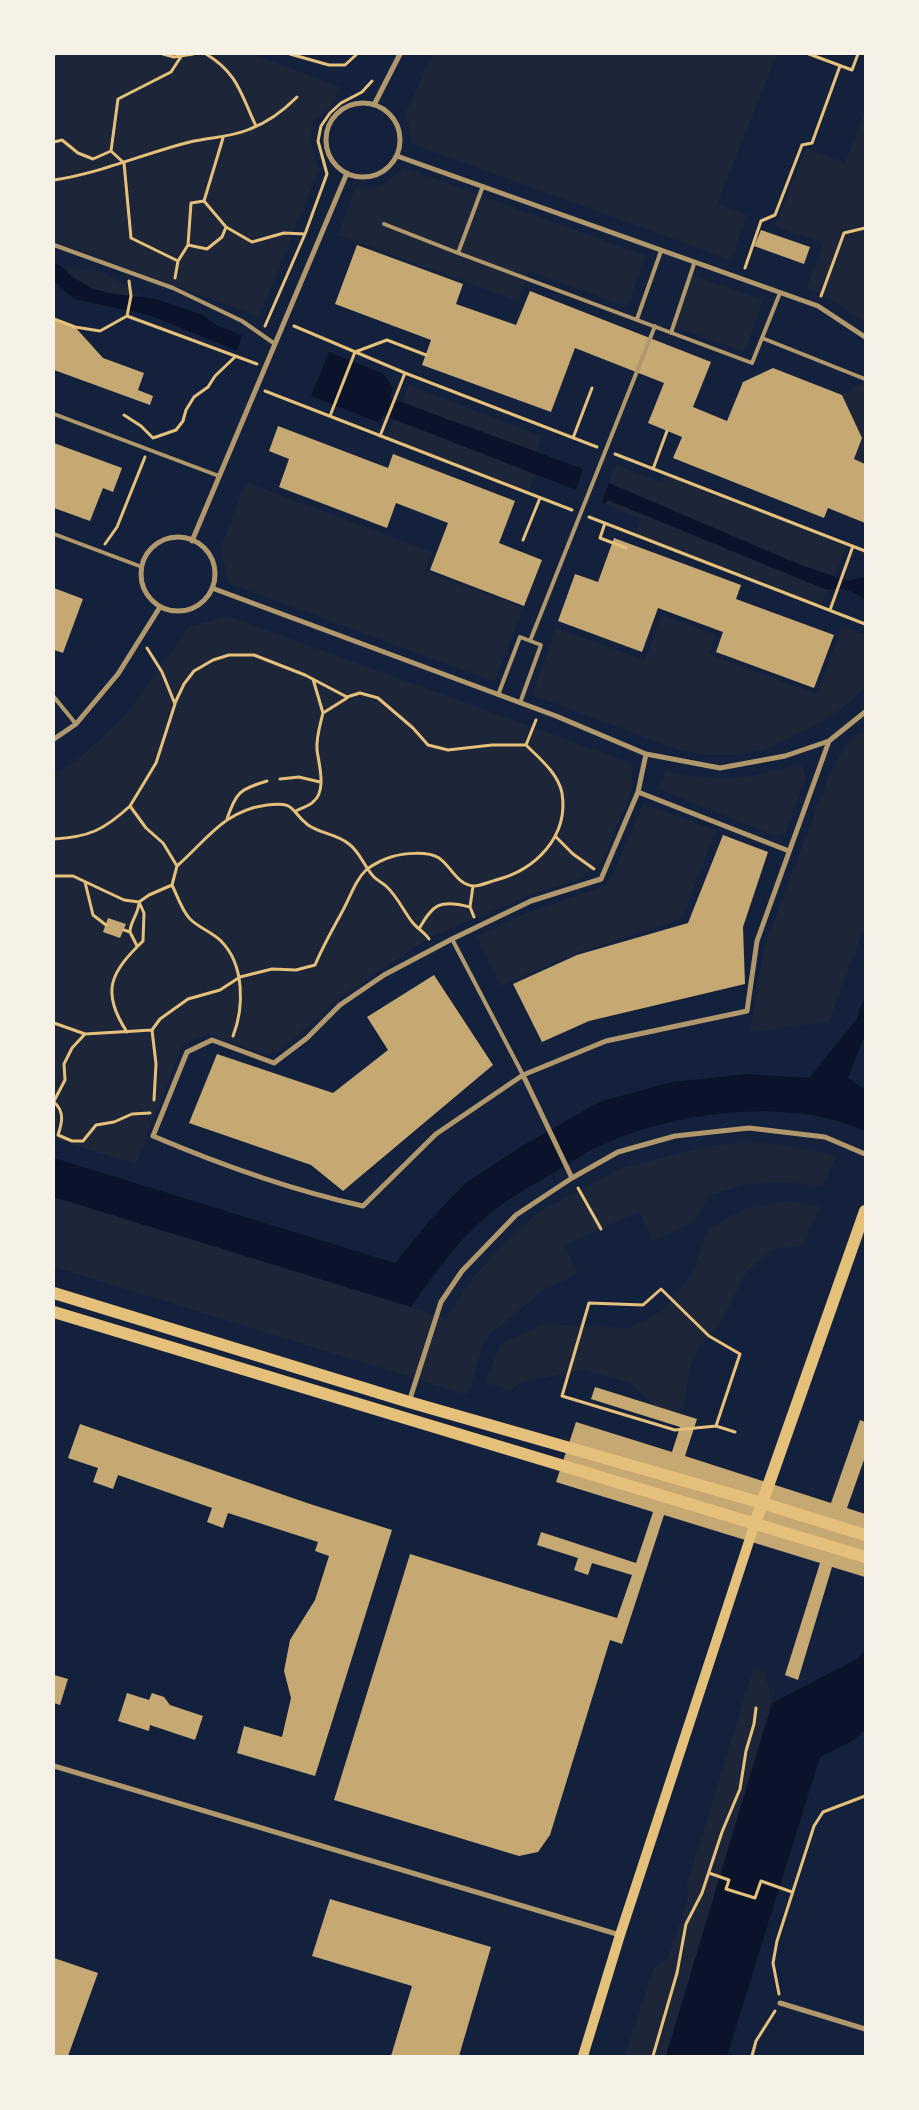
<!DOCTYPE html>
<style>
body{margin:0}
#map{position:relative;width:919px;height:2110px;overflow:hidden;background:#14213d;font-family:"Space Grotesk",sans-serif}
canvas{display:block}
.frame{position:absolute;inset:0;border:55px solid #f6f1e7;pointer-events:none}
</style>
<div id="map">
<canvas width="919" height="2110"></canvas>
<div class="frame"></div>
</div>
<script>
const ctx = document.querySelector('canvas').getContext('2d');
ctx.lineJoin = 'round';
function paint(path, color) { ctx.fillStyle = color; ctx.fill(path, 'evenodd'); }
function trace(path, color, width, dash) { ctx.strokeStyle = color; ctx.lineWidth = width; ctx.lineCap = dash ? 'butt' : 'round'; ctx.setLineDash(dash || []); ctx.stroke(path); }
paint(new Path2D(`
 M54,54h199l87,33 -10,21 -18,15 -1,21 8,26 -60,147 -205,-76z
 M433,54h344l-60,150 30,11 -16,45 -319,-116 -6,-32z
 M865,111v212l-24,-17 -34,-19 16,-44 -48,-16 31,-79 39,15z
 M403,167l243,89 -19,51 -98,-36 -11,30 -180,-66 17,-47c24,2 32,-4 48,-21z
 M68,267l36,5 39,26c-31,-5 -52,-4 -77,-27z
 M693,275l70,25 -18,52 -70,-25z
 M865,381v83l-11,-5 8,-21 -20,-43z
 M408,385l134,51 -6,16 -134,-49z
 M394,419l141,55 -7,19 -142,-55z
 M615,464l47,19 3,-10 182,71 -13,32 -58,-20 -167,-73z
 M246,482l186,70 -7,19 98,37 -28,74 -267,-99 -7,-36z
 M607,500l220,90 -6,17 -186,-72 6,-16 -36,-15z
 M662,615l54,20 -7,19 108,40 25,-67 23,8v54l-24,20 -21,14 -55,26 -31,6h-30l-28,-6 -144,-54 24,-67 89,32z
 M228,616l403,147 2,24 -32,77 -25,17 -41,12 -106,45 -94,63 -56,51 -16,2 -55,-20 -25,9 -47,121 -82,-25v-365l24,-15 48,-44 63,-88z
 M865,730v195l-36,97 -79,10 14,-84 66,-175 18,-32z
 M802,765l4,13 -20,54 -11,4 -117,-47 8,-19c25,8 54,10 80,7 19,-3 37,-10 56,-12z
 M643,804l73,26 -34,89 -106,34 -75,33 -25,-49 51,-24 77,-27 9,-12z
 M740,1142c33,1 64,5 96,14l-13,31 -41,-5 -33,2 -39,11 -16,27 -41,19 -14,-29 -75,33 14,29 -36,17 -57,48 -17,56 -414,-128v-70l392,121 28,-42 37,-39 28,-25 80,-43 77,-20z
 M791,1201l29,6 -17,38 -31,5 -26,22 -25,50 -23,27 -9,21 -5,40 -14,3 -17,-9 -24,-22 -47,-12 -60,12 -11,8 -25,-7 14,-39 45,-20 85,4 33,-18 28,-34 17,-47 37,-21z
 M753,1669l12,4 7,30 -106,353h-41l29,-89 14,-9 20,-59 -1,-14z`), '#1d2539');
paint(new Path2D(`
 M54,263l7,3 10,10 22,13 22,5 41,5 47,16 13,10 26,10 -5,16 -88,-36 -75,-16 -20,-18z
 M329,352l55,22 9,14 -3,10 193,71 -7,21 -193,-75 -3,8 -69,-27z
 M609,483l194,83 44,15 18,-4v24c-11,-11 -22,-15 -38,-11l-192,-79 -27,-11 -3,4 -3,-2z
 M865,996v39l-17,43 17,12v41c-74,-34 -183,-20 -257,11 -20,8 -38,21 -56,32 -27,15 -53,30 -75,51 -26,24 -46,54 -66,82l-357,-110v-39l341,105 35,-43 37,-38 57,-37 75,-43 73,-20 76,-8 61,4 47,-58z
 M865,1650v80l-13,11 -32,16 -93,299h-61l106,-353 87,-45z`), '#0b132b');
paint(new Path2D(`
 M761,230l49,17 -6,17 -50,-18z
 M357,245l106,39 -7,20 60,21 14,-34 181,71 -18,45 34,14 16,-39 30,-14 69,27 20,43 -8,21 11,5v59l-37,-15 -4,10 -151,-60 9,-21 -34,-14 16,-40 -89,-35 -24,64 -129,-47 9,-25 -96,-36z
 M54,319l21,8 28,31 41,15 -6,17 15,6 -3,9 -96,-35z
 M278,426l110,42 5,-14 122,47 -16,42 43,17 -18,46 -94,-36 18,-47 -52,-20 -9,25 -108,-41 10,-28 -20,-8z
 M54,443l68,25 -9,24 -10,-4 -13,33 -36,-13z
 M614,538l127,47 -5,14 98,36 -20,53 -98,-36 7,-20 -65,-24 -16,44 -84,-31 17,-47 23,8z
 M54,588l29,11 -20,54 -9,-3z
 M723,835l45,17 -25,75 2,57 -156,37 -47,21 -29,-58 64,-29 111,-32z
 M108,918l18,6 -6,14 -17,-6z
 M434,975l59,90 -150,126 -32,-26 -122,-42 28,-69 116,39 55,-43 -21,-33z
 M595,1387l102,32 -12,37 146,47 29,-83 5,2v35l-18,51 18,6v63l-33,-10 -34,113 -13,-5 35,-112 -156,-48 -42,129 -12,-4 -60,195 -12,17 -19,4 -185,-56 76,-246 207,64 15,-43 -40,-12 -4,12 -14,-5 4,-12 -41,-13 4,-13 95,31 17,-51 -97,-30 20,-60 96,30 8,-25 -89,-28z
 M80,1424l227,79 85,27 -77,246 -78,-23 7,-27 38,11 9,-39 -7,-27 6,-31 25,-40 14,-44 -14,-5 3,-9 -90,-29 -5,15 -16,-6 5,-14 -94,-33 -5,14 -20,-7 5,-14 -30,-10z
 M54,1675l14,4 -8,26 -6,-2z
 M127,1693l22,7 3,-7 12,4 6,8 33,11 -8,24 -45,-15 -1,6 -31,-10z
 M330,1899l161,48 -32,109h-68l21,-70 -100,-30z
 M54,1958l44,15 -30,83h-14z`), '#c6a872');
trace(new Path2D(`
 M54,54h1
 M163,54l11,3 19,-3
 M206,54c32,19 35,41 50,72
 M290,54l39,11h16l12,-11
 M809,54l43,16 6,-16
 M223,138l-19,63 22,26 26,15 32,-9 21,1
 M54,142l8,-2 16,13 15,6 18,-8 7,-52 53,-27 11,-17
 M111,151l13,12 7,75 47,23
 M54,180c48,-7 93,-28 140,-39 19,-4 38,-4 56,-12 19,-7 33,-18 47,-32
 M188,245l3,-42 13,-2
 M745,268l16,-47 14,-6 27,-70 10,-2 28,-77
 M175,278l3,-17 10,-16 19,4 15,-12 4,-10
 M821,296l23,-63 21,-5
 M127,316l4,-20 -2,-15
 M54,319l21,8 25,4 27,-15 130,48
 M265,326l40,-92 22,-60 -9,-33 3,-15 9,-13 11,-10 21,-11 10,-11
 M294,326l111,47 192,74
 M265,391l307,119
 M124,415l17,11 12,12 23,-8 7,-9 3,-11 8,-13 14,-10 7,-11 20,-19
 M330,416l25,-64 32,-12 39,15
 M380,436l25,-63
 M573,438l19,-50
 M615,454l250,97
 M653,469l14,-38
 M589,517l276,107
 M605,523l-5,15 26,10
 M523,540l17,-42
 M105,544l12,-17 28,-70
 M830,610l23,-64
 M147,648l15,24 13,32 -19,59 -26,43 16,22 17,15 14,23 -5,19c5,10 10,26 18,34 9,9 22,13 31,22 24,24 23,67 12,95
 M313,679l10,34 24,-15
 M175,703l9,-19 10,-13 19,-11 16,-5h25l51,20 42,22 13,-4 18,5 35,30 15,17 20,5 44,-5h34
 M280,779l19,-2 21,5
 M296,811c5,-3 13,-5 17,-9 14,-11 6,-37 4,-52 -1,-12 3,-25 6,-37
 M227,819c9,-27 13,-30 40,-38
 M555,836l18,18 21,15
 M54,839c35,-2 50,-9 76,-33
 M177,866c30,-26 46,-55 90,-61 29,-4 23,6 41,20 13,9 29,9 41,19 12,9 15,23 25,33 4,4 9,6 12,9 12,11 18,26 27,37 5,6 12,10 16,16
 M54,876h19l51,24 15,2 10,-7 23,-10
 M85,882l8,33 13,10
 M470,907l3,-21
 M419,929c14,-25 21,-30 51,-22l4,10
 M124,930l6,2 7,14
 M130,932c0,-10 8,-17 9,-29
 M54,1023l31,11 67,-4
 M127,1032c-27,-41 -16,-60 16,-91l1,-28 -5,-11
 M154,1100l2,-36 -4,-34 8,-11 28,-20 32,-9 20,-13 32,-8 24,1 19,-5c8,-19 17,-35 27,-53 8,-14 13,-32 25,-43 6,-4 17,-10 24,-12 12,-4 37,-6 48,1 12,8 18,27 35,28 6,0 15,-4 22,-6 39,-10 73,-43 66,-87 -4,-20 -23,-35 -36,-48l10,-25
 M54,1101l11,-21 -1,-16 8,-16 13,-14
 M54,1102c11,10 8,21 4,33l14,6h11l13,-16 18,-3 18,-8 18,-1
 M578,1188l23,41
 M716,1426l-41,4 -113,-34 27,-93 54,2 18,-16 48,47 31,18 -24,72 19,6
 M709,1873l20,7 -3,9 29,9 6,-17 31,11
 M779,1994l-6,-31 4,-22 37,-115 9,-14 42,-16
 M653,2056l24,-83 9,-49 16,-31 20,-61 18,-43 6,-38 8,-27 2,-16
 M752,2056l4,-15 19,-30`), '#e5c07b', 3);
trace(new Path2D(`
 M483,186l-25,67 294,110 28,-70
 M384,224l74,29
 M54,245l119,43 69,33 33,23
 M637,319l24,-68
 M671,333l23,-69
 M762,338l103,41
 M54,414l165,62
 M54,534l88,33
 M530,641l125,-315
 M498,695l22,-58 21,8 -21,58
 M54,697l22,27
 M452,939l71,136`), '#b1986c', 4);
trace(new Path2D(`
 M326 140a37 37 0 1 1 74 0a37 37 0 1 1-74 0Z
 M374,105l26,-51
 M397,156l421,150 47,31
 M141 574a37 37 0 1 1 74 0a37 37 0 1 1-74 0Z
 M192,541l155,-368
 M212,588l344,128 90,38 74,14 65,-12 44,-15 36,-29
 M54,739l22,-15 42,-50 42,-67
 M646,754l-8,38 -37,87 -70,22 -79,38 -68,36 -44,30 -33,33 -33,25 -62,-23 -25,12 -34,84c68,29 138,54 210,70l73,-72 87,-59 83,-34 141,-30 10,-70 72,-200
 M638,792l151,59
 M523,1075l49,103
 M409,1402l32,-100 21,-31 54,-56 56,-37 46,-26 57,-16 74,-8 76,9 40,17
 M54,1766l566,169
 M780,2003l85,26`), '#b1986c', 5);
trace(new Path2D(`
 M583,2056l37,-121 135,-412`), '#e5c07b', 10);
trace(new Path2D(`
 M54,1293l355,109 353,101 103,32
 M54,1312l811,245
 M755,1523l110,-312`), '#e5c07b', 12);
</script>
